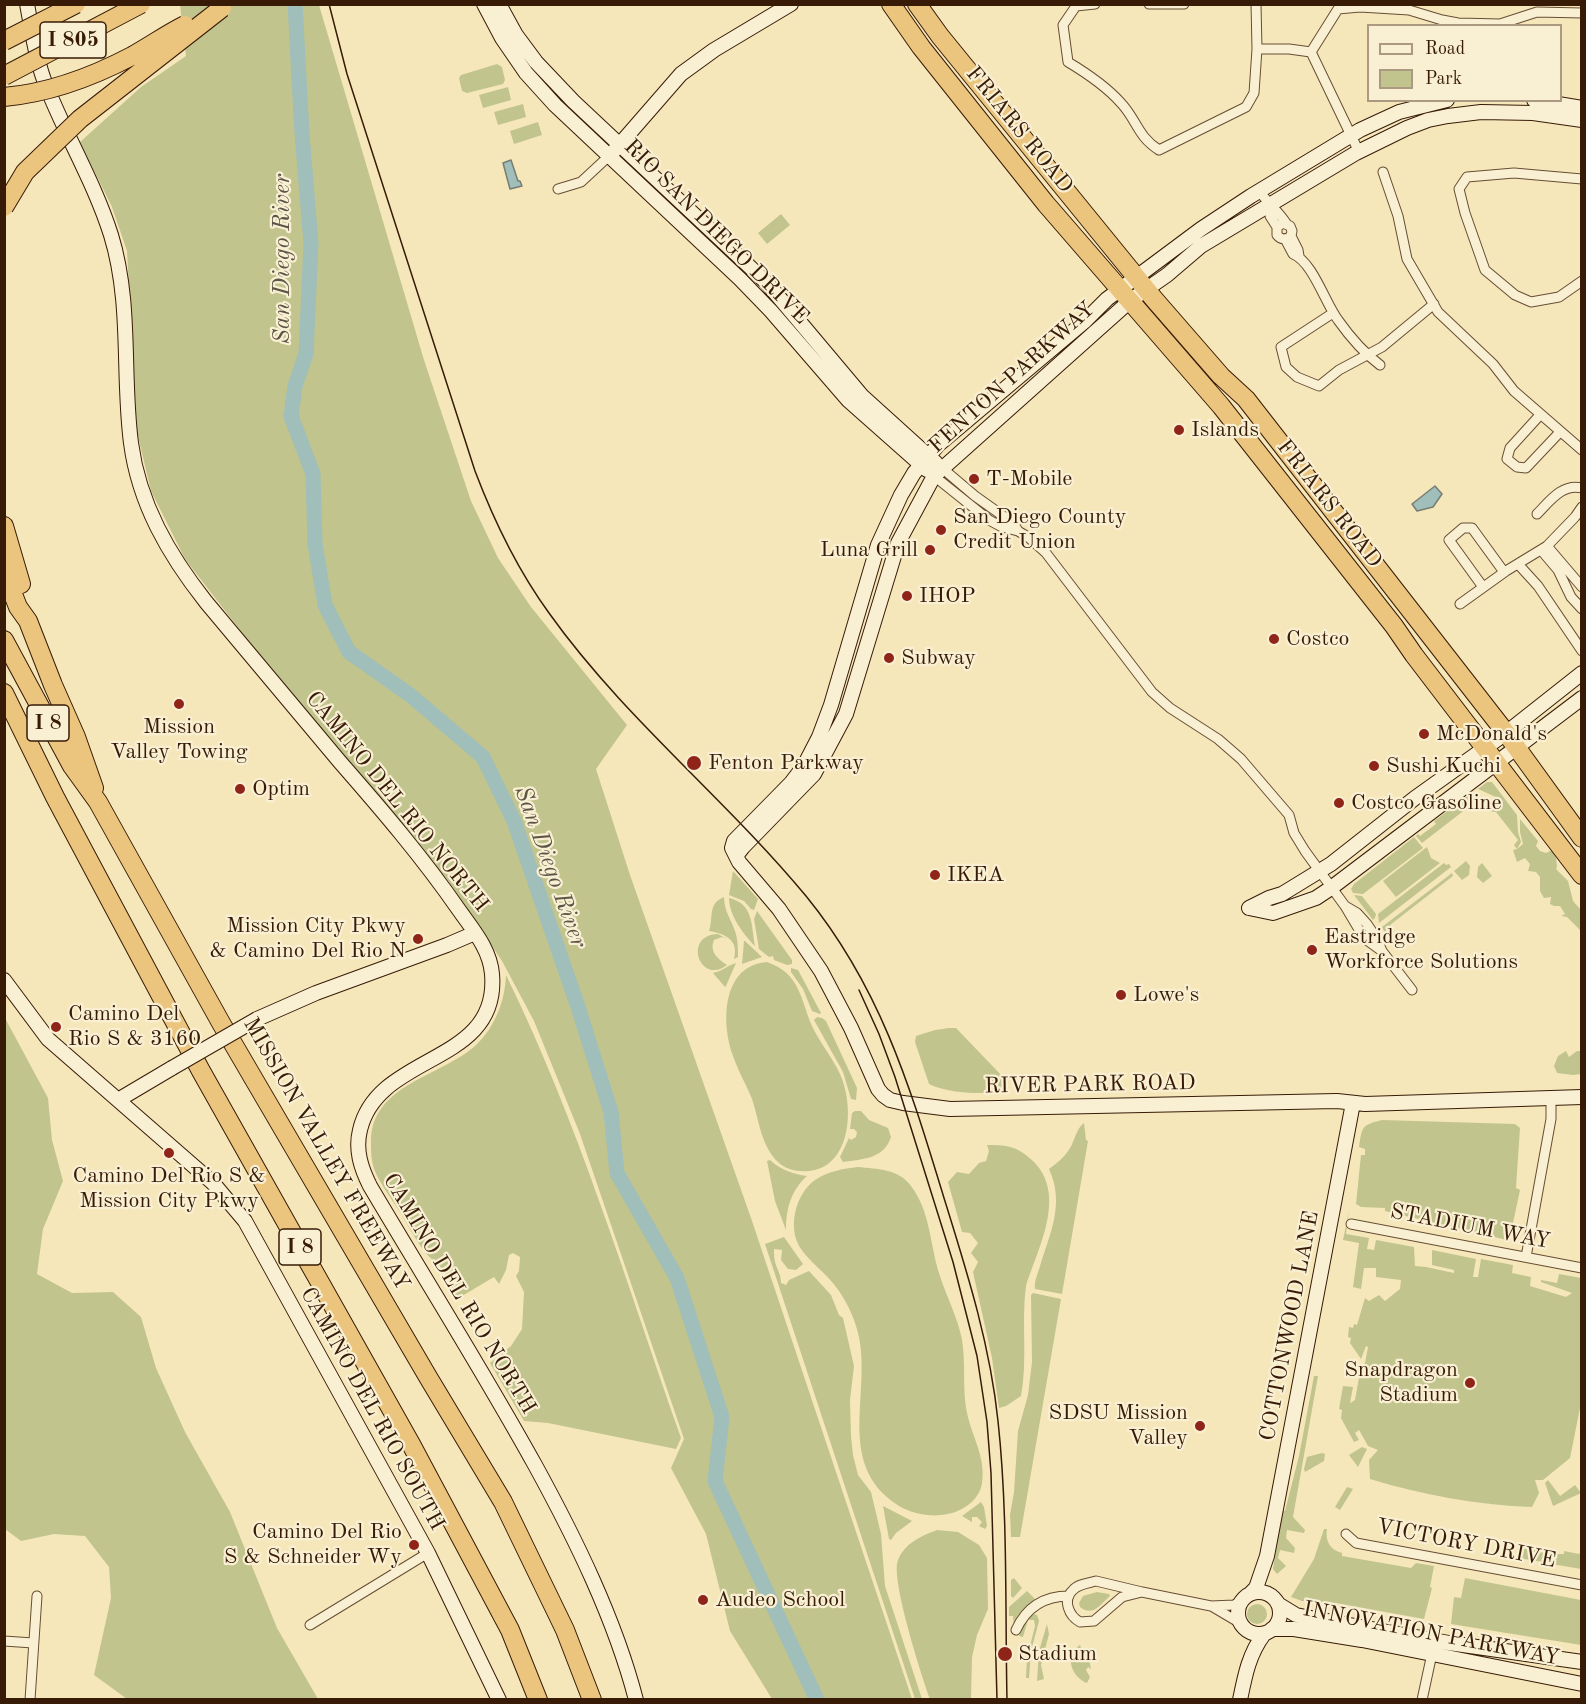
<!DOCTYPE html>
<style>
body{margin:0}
#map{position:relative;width:1586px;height:1704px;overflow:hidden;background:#f6e7bb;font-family:"Old Standard TT",serif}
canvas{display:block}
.frame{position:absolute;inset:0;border:6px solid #371b06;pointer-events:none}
.legend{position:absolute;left:1367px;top:24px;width:195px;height:78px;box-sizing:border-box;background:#f9efd3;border:2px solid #ab9a81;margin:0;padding:8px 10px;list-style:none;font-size:18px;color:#371b06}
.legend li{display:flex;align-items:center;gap:12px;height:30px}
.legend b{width:30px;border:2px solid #ab9a81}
</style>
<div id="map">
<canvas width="1586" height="1704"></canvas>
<div class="frame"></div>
<ul class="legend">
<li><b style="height:8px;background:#f9efd3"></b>Road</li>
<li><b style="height:16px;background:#c1c48d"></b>Park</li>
</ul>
</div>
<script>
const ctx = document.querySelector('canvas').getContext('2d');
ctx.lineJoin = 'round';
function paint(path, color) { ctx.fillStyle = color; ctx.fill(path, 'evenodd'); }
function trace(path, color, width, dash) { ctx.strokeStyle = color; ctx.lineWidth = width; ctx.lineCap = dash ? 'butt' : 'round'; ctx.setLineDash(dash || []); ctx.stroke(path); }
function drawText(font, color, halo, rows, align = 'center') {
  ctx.font = font + ' "Old Standard TT",serif'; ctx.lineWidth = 4.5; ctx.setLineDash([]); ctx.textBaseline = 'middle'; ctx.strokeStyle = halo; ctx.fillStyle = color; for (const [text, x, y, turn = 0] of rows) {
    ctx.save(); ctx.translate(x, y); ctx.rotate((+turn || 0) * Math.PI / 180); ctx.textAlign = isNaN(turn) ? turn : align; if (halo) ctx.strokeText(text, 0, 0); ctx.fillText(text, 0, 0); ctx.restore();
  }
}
paint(new Path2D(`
 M180,5h139l105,355 47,141 27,57 33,49 96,118 -31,44 34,106 121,343 161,481h-140l-42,-68 -24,-97 -35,-66 13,-29 -104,-305 -46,-113 -32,-60 -53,-79 -196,-235 -68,-88 -34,-68 -14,-59 -10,-181 -15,-44 -32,-65 61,-55 45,-31z
 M497,64l5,3 3,13 -2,4 -36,9 -5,-2 -3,-13 2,-3z
 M508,87l3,13 -28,8 -4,-13z
 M523,104l3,13 -28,8 -4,-13z
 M538,122l4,13 -28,9 -4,-13z
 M781,214l9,11 -23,19 -9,-11z
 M1487,782h5l25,33 1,17 3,10 -4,7 6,-5 -3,-12v-13l18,22 -2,5 4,5 6,2 6,-3 4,8 1,9 -1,2 12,12 5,20 8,9v21l-14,-14 -6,-1 4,-2 -5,-8h-6l-4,-2 1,-7 -7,1 -4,-7v-14l-4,-5 -8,-1 2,-7 -5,-6 -8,4 -4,-12 4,-1 -3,-4 4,-5 -22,-28 -8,-1 -3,-6 -6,-1 -5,5h-8l-44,34 -6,-7 2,-2 2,2 16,-12 -2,-3 35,-26 23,5 4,5h5l-3,-7 -20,-9z
 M1414,837l9,11 -60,46 -10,-1 -2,-4 3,-5z
 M1427,847l4,11 9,5 -44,34 -13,-16z
 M1466,861l4,5 -1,9 -7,5 -8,-9z
 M1444,863l2,2 3,-1 2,3 -72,56 -1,-9z
 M1482,863l10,13 -9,7 -6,-6 1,-10z
 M733,871l25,28 -4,11 -3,-1 -7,-8 -15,-6z
 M1452,873l1,3 -63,49 4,6 -7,6 -5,-10z
 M1354,895l8,1 14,18 -1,4 -2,2z
 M724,897c0,14 7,22 11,34 3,9 3,17 3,26l-4,2c5,-20 -9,-25 -25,-28 5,-14 -2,-27 15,-34z
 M729,898c25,6 22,27 26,48 -12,-12 -26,-31 -26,-48z
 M757,911l35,49v4l-5,1 -13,-5 -1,-4 -4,1 -10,-8 -5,-30z
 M718,934l9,5 -5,-2 -8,3c-5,12 4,19 13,25 -27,21 -45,-30 -9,-31z
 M744,941h1l17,16 -20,7z
 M767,962c34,12 33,37 45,64 8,17 20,31 28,48 12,26 13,75 -15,92 -14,8 -36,7 -47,-4 -17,-16 -19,-42 -26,-63 -6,-15 -15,-30 -20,-46 -11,-33 -9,-88 35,-91z
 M736,963l-10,23 -1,1 -12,-14c10,-2 15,-8 23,-10z
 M791,968l7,2 23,43 -1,1 -8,-3 -9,-22 -12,-17z
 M506,975c73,149 120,307 175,463l-5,11 -128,-26 -24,-2 -34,-58 21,-17 11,-17 2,-37 -8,-16 3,-5 1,-14 -7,-4 -4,2 -3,15 -7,14 -5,-7 -37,22c-4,-8 -7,-17 -11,-25 -5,-9 -16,-15 -22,-23 -9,-12 -16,-26 -24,-39 -9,-14 -20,-28 -26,-43 -3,-9 -3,-18 -3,-27 0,-58 70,-65 105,-97 19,-18 29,-44 30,-70z
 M817,1017l5,1 4,3 31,67 -1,12 -5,-1 -8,-27 -29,-52z
 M5,1018l43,80 4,42 11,41 -20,48 -6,45 35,19 41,-1 28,25 15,51 29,64 45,80 47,116 41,71h-191l-33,-24 17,-77 -2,-31 -24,-31 -31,-2 -33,7 -16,-12z
 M949,1028h7l48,50 2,5c-9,17 -63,9 -77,1l-14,-42 1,-6 19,-6z
 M1566,1051l3,6 8,-6h4v23l-8,1 -16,-2 -3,-7 4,-10z
 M855,1111h6l8,9 19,8 3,9c-7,22 -28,22 -48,25l-3,-5 9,-19 2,2 5,-3 1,-5 -3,-3h-4l2,-16z
 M1382,1120l133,4 5,4 -4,60 4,2 -10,47 -3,3 -122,-29v-3l-24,-1 -5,-3 5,-49h4v-6l-6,-2c3,-21 3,-22 23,-27z
 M1084,1123l2,17 2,1 -26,153 -27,-5c-1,-8 3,-16 5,-23 10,-33 25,-62 9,-97 8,-6 16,-12 21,-21 5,-8 6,-19 14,-25z
 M987,1145c7,0 16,0 23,2 9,2 18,9 24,15 33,34 4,86 -8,124 -5,37 2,73 -5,110l-15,10 -7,2 -7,-50 -19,-86 5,-10 -7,-9 7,-10 -8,-10 -8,-1 -14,-50 9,-10 12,2 10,-11 7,-2 3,-10z
 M770,1160c11,10 23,14 37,16 -16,14 -21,33 -21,54l-11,-29 -8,-40z
 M858,1167c20,2 41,2 53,19 20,26 19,61 29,90 7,22 18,42 22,64 4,24 0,49 5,73 5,24 19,44 15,70 -2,15 -16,26 -30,30 -18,5 -37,2 -53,-7 -68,-43 -23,-119 -43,-180 -5,-16 -13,-31 -24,-44 -9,-11 -22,-20 -31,-33 -14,-20 -6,-55 14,-69 13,-9 28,-11 43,-13z
 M1349,1211l-3,23 23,4 -2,11 7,1 2,-10 38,7 1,19 11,1 28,6v-3l-22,-5v-15l44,9 -3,18h5l3,-18 32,6 -1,8 19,4 -1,9 36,11 6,-4 -31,-11v-2l16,3 2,-9 22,4v125l-11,55 -27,22h-8l4,13 -7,14c-55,-2 -110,-12 -162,-28l-1,-19 9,-10 -10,-4 -9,-16 -4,3 4,7 -5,2 -13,-24 1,-8 -3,-1 4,-23 10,1 -3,16 5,-3 6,-34 4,-3 3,-16 -2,-1 -5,13 -11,-16 1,-5 -3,-1 1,-10 4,1 1,-4 3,1 8,-27 4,3 10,-6 6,6 15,-12 1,-9 -25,-3v-9h-12l-3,21 -8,-2 6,-44 -16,-3z
 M784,1237l19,27 -7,6 -8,-1 -7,-9 1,-10 -8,-1c-1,18 7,21 7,34l5,2 3,-5 20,-9 22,24 8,20 4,3 11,48 -4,34 1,36 2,19 5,20 13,17 10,42 4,52 37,113h-7l-150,-455z
 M1033,1293l28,6 -41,238h-9l-1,-22 4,-23 4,-61 10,-36 4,-33 -1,-67z
 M1314,1376h4l-25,141 12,13 -1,3 -17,-3 -1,8 9,10 -1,5 -14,-3 -2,8 8,8 -9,8 -4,-5 9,-58h3l14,-55z
 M1362,1447l5,2 -9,18 -9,-12z
 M1322,1453l3,1 -1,7 -19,11 -1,-3 3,-12z
 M1548,1480l12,16 15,-11 6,8 -28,13 -8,-23z
 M1347,1487l6,2 -13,21 -5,-3z
 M981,1502l3,5 3,19 -2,3 -6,-3 3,-4 -5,-5h-5v5l-10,-6z
 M883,1506l29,15 -16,12 -5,7 -2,-1z
 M1324,1529h3c-2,12 3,21 15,24v3l69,12 5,-5 18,3 -4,21 2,1 -8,31 -88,-16 -34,-2 -11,-4 23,-38z
 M937,1530l21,2 21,13 8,13 1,51 -11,26 -5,22 -1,42h-41c-8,-22 -40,-121 -32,-139 7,-17 23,-24 39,-30z
 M1527,1544l8,4 1,-2 4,1 -1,5 6,1 -2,9 -25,-4 2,-10 6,1z
 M1564,1551l15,3 2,-2v17l-35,-6 2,-9h16z
 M1014,1578l8,10 -9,10 -2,-2v-16z
 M1465,1578l116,22v45l-130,-21 3,-27 7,1z
 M1027,1591l8,8 -18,18 -3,11 -1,-12h-4v-9z
 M1097,1592l12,2 1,2c-10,9 -17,21 -30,11l-1,-4 4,-7z
 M1247 1614a10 10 0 1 1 20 0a10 10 0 1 1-20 0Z
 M1034,1614l3,1 2,6 -8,30 -2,27h-3l1,-20 8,-32 -1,-6h-6l-5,17 -4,-1 5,-15z
 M1047,1624l2,10 -8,31 3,14 -7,2 2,-30z
 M1080,1645l3,7 5,1 3,16 -3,-2 -2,3 4,7 -3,6c-16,-6 -23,-28 -7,-38z`), '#c1c48d');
const water = new Path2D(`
 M511,160l7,21h2l2,5 -12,3 -7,-26z
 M1435,486l7,8 -9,13 -16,4 -5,-7z`);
paint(water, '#a0beba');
trace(water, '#767d72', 1.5);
trace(new Path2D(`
 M295,4l7,130 9,109 -5,111 -11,32 -4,30 22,58 2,70 10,61 24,47 61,43 73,62 31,64 64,186 33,105 6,61 60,105 45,139 -7,64 102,219`), '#a0beba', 15);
const street = new Path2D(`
 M1095,4l-19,2 -13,19 5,37c20,12 38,24 53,41 16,17 16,33 38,47l87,-43 8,-14 3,-44 -1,-45
 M1149,4h35
 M1257,49h32l22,3 48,100
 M1311,52l27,-43 22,-2 49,3 33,10 16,3 42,1 37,-12 45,1
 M1383,172l15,44 9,43 31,53 55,52 21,27 68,59
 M1582,179l-68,-6 -47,4 -8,12 6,24 20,57 30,25 16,7 28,-5 23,-16
 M558,189l23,-7 28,-26
 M1259,191c9,12 19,20 27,32
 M1270,206v10l7,11
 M1291,236c-5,4 -10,4 -14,-1v-8l6,-4 7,3 2,5 -1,5 7,14 1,6
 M1285,239l8,15c20,8 32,49 45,66 12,17 26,33 42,45
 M1333,313l-52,34 5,20 11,10 22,9 20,-16 43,-23 52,-43
 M1540,415l-30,33 -3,11 10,8 9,1 34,-36
 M942,468l33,28 38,27 5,8
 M934,476l55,44 13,7 16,4 10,6 18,16 106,139 18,16 48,31 23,20 48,56 5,18 11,18 40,55 19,32 18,13
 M1537,514c12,-12 25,-31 45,-26
 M1547,546l35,41
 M1541,550l17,20 13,27 11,12
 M1518,564l20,22 44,65
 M1483,587l-34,-47 14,-12h9l32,44
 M1460,604l46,-33 41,-25 28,-29 7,-10
 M1345,906l12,7 10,11 10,15 5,12 30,39
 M1351,1224l231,44
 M1526,1257l25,-138v-21
 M1346,1534l10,9 226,42
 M1096,1581l46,11 -20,5 -28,24 -14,1c-11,-6 -18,-22 -7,-32 5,-6 16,-7 23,-9z
 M1142,1592l69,14 23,-1 10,-6
 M1213,1607l27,16
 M310,1625l118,-72
 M1016,1630c10,-22 28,-34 53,-34
 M4,1641l29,2
 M30,1700l7,-104
 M1422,1700l11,-51`);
const secondary = new Path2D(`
 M27,4c5,26 8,52 17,76 20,53 50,101 67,155 21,68 11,139 20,208 8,61 38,112 75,159 45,53 89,107 134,160 42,48 83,96 119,148 14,20 31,39 33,64 8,92 -114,78 -132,156 -5,20 1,38 10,56 55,93 113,185 165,279 40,73 80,154 101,235
 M484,4l18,34 24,35 29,32 185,174 31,32 77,89 79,70
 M499,4l17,31 20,27 37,39 194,182 95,113 74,67
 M1447,100l-48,12 -39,18 -109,66 -50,33 -94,70 -23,23 -146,123 -24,28 -13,22 -23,50 -47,160 -12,32 -15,29 -13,17 -57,58 -2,7 7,14 40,47 42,62 30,57 27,61 5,6 7,5 13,3 47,6 387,-8 28,3 217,-7
 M1534,100l48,8
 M614,151l67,-77 33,-24 77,-46
 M736,856l7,-9 71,-73 32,-60 52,-171 36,-67 197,-176 36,-25 34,-29 155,-93 51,-25 21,-8 20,-4 33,-4 52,1 49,7
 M1249,908l20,-10 13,-4 49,-30 84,-66 91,-65 76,-60
 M1249,908l24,5 43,-15 15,-10 251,-190
 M4,980l44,59 165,144 32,38 183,332 71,147
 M257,1019l59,-26 131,-48 28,-12
 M118,1100l54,-32
 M1238 1613a21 21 0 1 1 42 0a21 21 0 1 1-42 0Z
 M1250,1594l6,-6 11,-32 86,-453
 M1278,1604l18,11 15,3 138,25 133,19
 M1272,1629h22l68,11 220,44
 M1240,1700c5,-25 9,-46 24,-66`);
const highway = new Path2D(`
 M891,4l30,43 125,157 175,202 173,220 20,29 168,220
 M917,4l23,32 214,263 67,77 25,23 260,334 76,105
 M4,526l17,58
 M4,571l14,36 10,14 25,64 23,52 18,51
 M4,640l68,126 26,36 123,221 207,354 75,125 62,128 27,70
 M4,693l51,104 146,274 211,375 98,184 28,70`);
trace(street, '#674e33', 11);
trace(secondary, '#371b06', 16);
trace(highway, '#371b06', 20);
trace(street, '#f9efd3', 9);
trace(secondary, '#f9efd3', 14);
trace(highway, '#ebc47e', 18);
trace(new Path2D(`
 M329,4l18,70 128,397c19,50 42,98 74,142 74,104 176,185 257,283 75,92 104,191 138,302 23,74 46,146 54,223 10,92 7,186 9,279
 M859,990l20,44 16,43 58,185 24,94 10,66 4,51 6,227`), '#371b06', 1.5);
const secondaryBridge = new Path2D(`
 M172,1068l85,-49`);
const highwayBridge = new Path2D(`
 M4,41l72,-37
 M4,76l137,-72
 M4,97c46,-4 88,-20 128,-41 18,-10 35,-22 53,-31
 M4,207l21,-35 55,-53 142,-111`);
trace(secondaryBridge, '#371b06', 16, []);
trace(highwayBridge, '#371b06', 20, []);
trace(secondaryBridge, '#f9efd3', 14);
trace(highwayBridge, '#ebc47e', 18);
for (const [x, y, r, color] of [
 [1179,430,6,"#8f2418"],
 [974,479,6,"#8f2418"],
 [941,530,6,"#8f2418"],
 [930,550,6,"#8f2418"],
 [907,596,6,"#8f2418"],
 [1274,639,6,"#8f2418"],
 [889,658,6,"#8f2418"],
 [179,704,6,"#8f2418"],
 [1424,734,6,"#8f2418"],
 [694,763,8,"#8f2418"],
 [1374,766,6,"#8f2418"],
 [240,789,6,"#8f2418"],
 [1339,803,6,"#8f2418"],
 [935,875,6,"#8f2418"],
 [418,939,6,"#8f2418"],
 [1312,950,6,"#8f2418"],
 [1121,995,6,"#8f2418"],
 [56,1027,6,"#8f2418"],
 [169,1153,6,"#8f2418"],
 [1470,1383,6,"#8f2418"],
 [1200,1426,6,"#8f2418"],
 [414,1545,6,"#8f2418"],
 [703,1600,6,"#8f2418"],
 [1005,1654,8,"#8f2418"]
]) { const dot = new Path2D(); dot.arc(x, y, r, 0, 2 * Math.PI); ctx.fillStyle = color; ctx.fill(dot); trace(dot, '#f9efd3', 2); }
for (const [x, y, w] of [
 [73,40,66],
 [48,723,42],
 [300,1247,42]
]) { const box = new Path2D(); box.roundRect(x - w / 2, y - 18, w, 36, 4.5); ctx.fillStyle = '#f9efd3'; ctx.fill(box); trace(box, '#371b06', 1.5); }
drawText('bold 21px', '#371b06', null, [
 ["I 805",73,40],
 ["I 8",48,723],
 ["I 8",300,1247]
]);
drawText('22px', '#371b06', '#f9efd3', [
 ["FRIARS ROAD",1019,130,51],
 ["RIO SAN DIEGO DRIVE",716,232,45],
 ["FENTON PARKWAY",1012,378,-42],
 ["FRIARS ROAD",1329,504,52],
 ["CAMINO DEL RIO NORTH",397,802,51],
 ["RIVER PARK ROAD",1090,1085,-1],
 ["MISSION VALLEY FREEWAY",326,1154,60],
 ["STADIUM WAY",1470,1227,11],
 ["CAMINO DEL RIO NORTH",459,1294,59],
 ["COTTONWOOD LANE",1290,1326,-79],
 ["CAMINO DEL RIO SOUTH",372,1409,61],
 ["VICTORY DRIVE",1466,1544,11],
 ["INNOVATION PARKWAY",1431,1634,11]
]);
drawText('22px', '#371b06', '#f9efd3', [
 ["Islands",1191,430],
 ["T-Mobile",986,479],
 ["San Diego County",953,517],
 ["Credit Union",953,542],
 ["Luna Grill",918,550,"right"],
 ["IHOP",919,596],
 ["Costco",1286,639],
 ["Subway",901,658],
 ["Mission",179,727,"center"],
 ["Valley Towing",179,752,"center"],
 ["McDonald's",1436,734],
 ["Fenton Parkway",708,763],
 ["Sushi Kuchi",1386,766],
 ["Optim",252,789],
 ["Costco Gasoline",1351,803],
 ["IKEA",947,875],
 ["Mission City Pkwy",406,926,"right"],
 ["& Camino Del Rio N",406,951,"right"],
 ["Eastridge",1324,937],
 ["Workforce Solutions",1324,962],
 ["Lowe's",1133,995],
 ["Camino Del",68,1014],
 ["Rio S & 3160",68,1039],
 ["Camino Del Rio S &",169,1176,"center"],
 ["Mission City Pkwy",169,1201,"center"],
 ["Snapdragon",1458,1370,"right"],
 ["Stadium",1458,1395,"right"],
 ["SDSU Mission",1188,1413,"right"],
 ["Valley",1188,1438,"right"],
 ["Camino Del Rio",402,1532,"right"],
 ["S & Schneider Wy",402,1557,"right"],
 ["Audeo School",715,1600],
 ["Stadium",1018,1654]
], 'left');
drawText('italic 24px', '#5c5445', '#f9efd3', [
 ["San Diego River",283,259,-90],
 ["San Diego River",550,867,70]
]);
</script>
